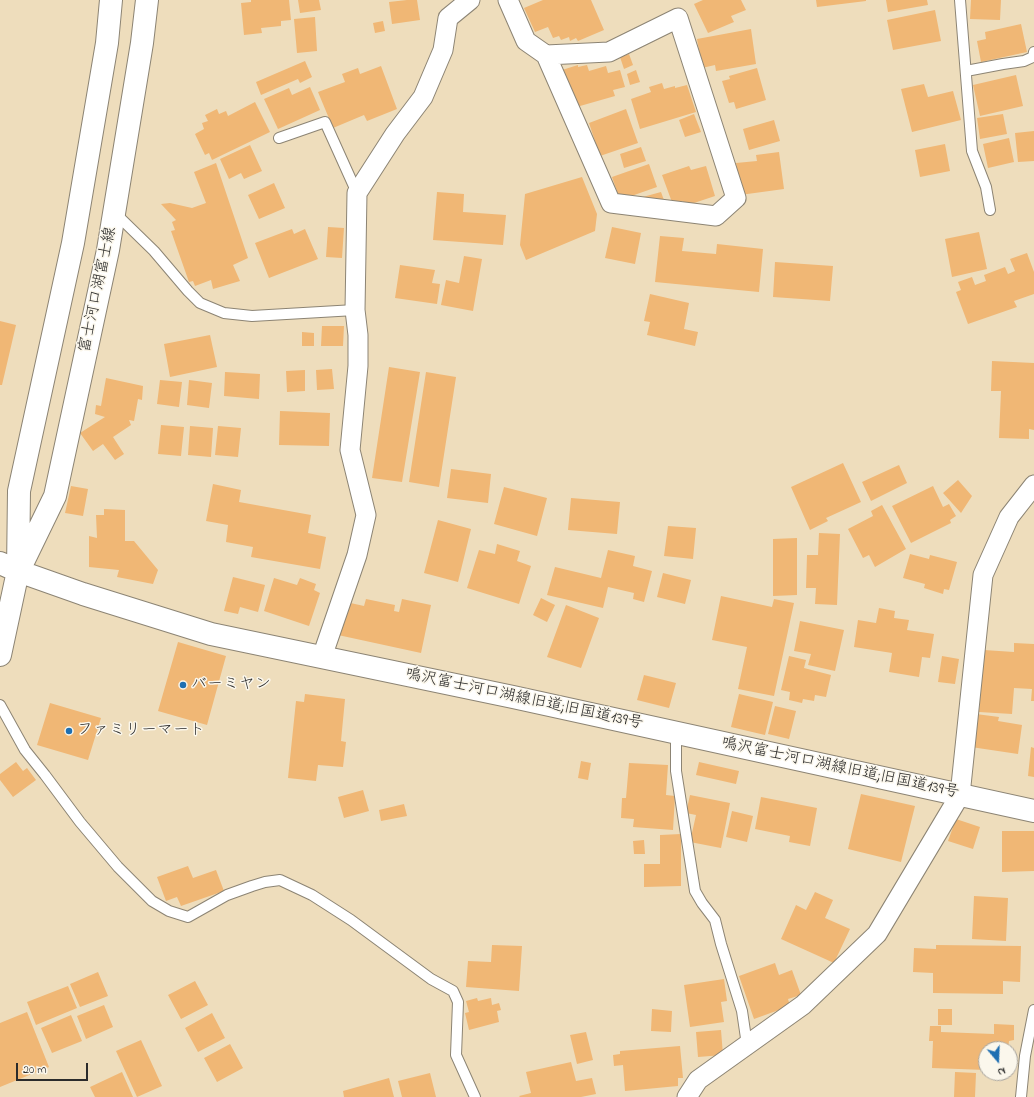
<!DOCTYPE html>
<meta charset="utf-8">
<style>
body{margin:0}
#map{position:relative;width:1034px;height:1097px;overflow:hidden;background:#eeddbc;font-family:"Indie Flower",sans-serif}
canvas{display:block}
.north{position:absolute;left:978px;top:1041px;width:40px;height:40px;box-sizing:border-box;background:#fbf7ec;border:1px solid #a8a59f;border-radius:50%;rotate:161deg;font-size:11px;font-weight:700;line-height:16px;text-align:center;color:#2b2b2b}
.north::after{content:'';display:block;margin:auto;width:14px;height:18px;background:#1f6fb2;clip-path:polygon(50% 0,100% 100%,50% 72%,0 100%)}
.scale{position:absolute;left:16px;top:1063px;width:72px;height:18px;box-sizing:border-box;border:2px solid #2b2b2b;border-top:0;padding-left:5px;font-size:12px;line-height:14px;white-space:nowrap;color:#2b2b2b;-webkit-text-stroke:3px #fbf7ec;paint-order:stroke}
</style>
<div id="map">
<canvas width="1034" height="1097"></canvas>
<div class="north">N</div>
<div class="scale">20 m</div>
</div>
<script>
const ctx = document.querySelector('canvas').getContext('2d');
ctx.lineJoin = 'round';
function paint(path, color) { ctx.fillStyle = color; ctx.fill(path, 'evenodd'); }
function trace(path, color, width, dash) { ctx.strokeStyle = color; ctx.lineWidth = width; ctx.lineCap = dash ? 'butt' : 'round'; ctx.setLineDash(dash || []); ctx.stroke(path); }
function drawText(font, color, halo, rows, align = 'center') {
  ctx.font = font + ' "Indie Flower","Klee One",sans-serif'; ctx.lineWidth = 3; ctx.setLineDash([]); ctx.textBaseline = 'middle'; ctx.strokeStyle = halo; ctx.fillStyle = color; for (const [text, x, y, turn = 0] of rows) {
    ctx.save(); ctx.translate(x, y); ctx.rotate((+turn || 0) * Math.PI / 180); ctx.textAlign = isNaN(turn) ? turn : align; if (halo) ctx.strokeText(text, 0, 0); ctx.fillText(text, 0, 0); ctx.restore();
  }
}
paint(new Path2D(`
 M251,0h38l2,20 -10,1v5l-20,2 1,5 -18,2 -3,-32 10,-1z
 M298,0h21l2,10 -21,3z
 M407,0h10l3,20 -28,4 -3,-22z
 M543,0h48l13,30 -26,11 -2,-3 -6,3 -1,-4 -8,3 -2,-4 -6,2 -5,-11 -13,5 -11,-24z
 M703,0h38l5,10 -15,6 3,6 -26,11 -14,-29z
 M816,0h50v1l-49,6z
 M886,0h41l1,5 -40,7z
 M971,0h30l-1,20 -30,-1z
 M935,10l6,31 -48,9 -6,-30z
 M315,17l2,34 -20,2 -3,-34z
 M383,21l2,10 -10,2 -2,-10z
 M1021,24l6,28 -46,10 -4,-21 9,-2 -1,-7z
 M751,29l5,35 -40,7 -1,-6 -13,3 -5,-29z
 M629,54l4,11 -9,4 -4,-12z
 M305,61l7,16 -12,6 -2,-4 -37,16 -5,-13z
 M578,65v2l9,-2 2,6 17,-5 2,7 12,-3 5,17 -12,3 2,6 -42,12 -11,-38z
 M381,66l16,43 -30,12 -3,-6 -31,13 -15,-36 27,-10 -3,-8 16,-6 2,6z
 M757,68l9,32 -30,9 -2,-7 -5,1 -7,-22 8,-2 -1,-3z
 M636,70l4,12 -10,3 -3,-11z
 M1016,75l7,31 -43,10 -7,-31z
 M662,83l2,6 11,-3v2l12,-3 9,27 -56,17 -9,-30 20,-7 -2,-5z
 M924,84l4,13 25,-6 8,29 -49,12 -11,-43z
 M310,87l10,23 -42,19 -14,-30 25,-11 3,7z
 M255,102l15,30 -58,28 -3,-7 -4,2 -10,-21 9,-5 -2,-6 6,-2 -3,-6 12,-6 2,5 7,-3 2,5z
 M626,109l12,34 -38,13 -11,-33z
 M694,114l7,18 -16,5 -6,-17z
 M1003,114l4,20 -27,5 -3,-21z
 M774,120l6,21 -31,9 -6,-21z
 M1034,131v30l-16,1 -3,-29z
 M1009,138l5,24 -26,6 -5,-24z
 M945,144l5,27 -30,6 -5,-27z
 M250,145l12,26 -18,8 -3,-6 -12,6 -9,-20z
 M641,147l5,14 -22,7 -4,-14z
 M779,152l5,37 -44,6 -4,-32 21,-2 -1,-6z
 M216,163l32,95 -15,7 7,16 -27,8 -2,-9 -16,6 -2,-5 -4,1 -18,-51 4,-1 -3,-8 4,-2 -15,-16 9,-1 22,5 14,-5 -12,-31z
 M649,164l8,23 -37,13 -8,-23z
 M689,166l2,4 15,-4 9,30 -30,10 -2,-5 -10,4 -11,-30z
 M582,177l15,37 -2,17 -69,29 -6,-15 5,-51z
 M274,183l11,25 -26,11 -11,-24z
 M437,192l27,2 -1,18 43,3 -3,30 -70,-5z
 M661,192l4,11 -26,-5z
 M328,227l16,1 -2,30 -16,-1z
 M612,227l29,6 -6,31 -30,-6z
 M292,229l2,5 11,-5 13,30 -49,19 -14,-35z
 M979,232l8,37 -35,8 -7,-38z
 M660,236l24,2 -2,13 34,3 1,-10 46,5 -4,43 -104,-10z
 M1027,253l7,19v22l-20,7 3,6 -49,17 -12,-32 5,-2 -3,-8 14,-5 3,8 11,-4 -2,-6 21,-8 3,7 7,-3 -5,-12z
 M464,256l18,3 -9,52 -32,-6 5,-25 13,3z
 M775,262l58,4 -3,35 -57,-4z
 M400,265l35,5 -3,13 8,1 -3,20 -42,-6z
 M650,294l39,9 -5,26 14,3 -3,14 -48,-11 3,-13 -6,-1z
 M0,321l16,4 -14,60h-2z
 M322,326h22l-1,20h-22z
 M302,332l12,1v13h-12z
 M210,335l7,32 -47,10 -6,-33z
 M992,361l42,2v67l-5,-1v10l-30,-1 2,-47h-10z
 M389,367l31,5 -18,110 -30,-4z
 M332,369l2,20 -17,1 -1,-20z
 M305,370v21l-18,1 -1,-21z
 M225,372l35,2 -1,25 -35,-3z
 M426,372l30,5 -17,110 -30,-5z
 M106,378l37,8 -1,14 -4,-1 -4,22 -5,-1 2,5 -18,12 11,17 -9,6 -12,-16 -10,7 -13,-18 25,-16 -10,-3 1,-9 5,1z
 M160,380l22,2 -3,25 -22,-3z
 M189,380l23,3 -3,25 -22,-3z
 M280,411l50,2 -1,33 -50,-1z
 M161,425l23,2 -3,29 -23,-2z
 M190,426l23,2 -2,29 -23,-2z
 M218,426l23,2 -3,29 -23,-2z
 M843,463l18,39 -35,16 2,3 -18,9 -19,-43z
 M899,465l8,18 -36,18 -9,-19z
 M451,469l40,5 -3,29 -41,-5z
 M958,480l14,16 -11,17 -18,-20z
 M213,484l28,6 -2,12 72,13 -3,18 18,4 -6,32 -69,-12 2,-10 -27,-5 2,-17 -22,-4z
 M71,486l17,3 -5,27 -18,-3z
 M933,486l10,21 6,-3 7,12 -6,4 1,3 -40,20 -19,-37z
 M504,487l43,11 -10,38 -43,-12z
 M571,498l49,4 -3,32 -49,-4z
 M882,505l24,44 -31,18 -6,-12 -6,3 -15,-29 25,-13 -2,-5z
 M104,509l21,1v31h9l24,29 -5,14 -36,-7 2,-7 -30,-3v-31l8,2 -1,-23h8z
 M438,520l33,9 -13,53 -34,-9z
 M668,526l28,2 -3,31 -29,-3z
 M819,533l21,1 -3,71 -22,-1 1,-16h-10l1,-33h11z
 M797,538v57l-24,1v-57z
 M497,544l23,7 -3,10 14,5 -12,38 -52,-16 12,-38 16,4z
 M608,550l27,6 -2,10 19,5 -8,31 -11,-3 1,-6 -26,-6 -5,21 -56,-13 8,-28 46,11z
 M910,554l19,5 1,-4 27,7 -8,28 -5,-1 -1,5 -19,-6 1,-4 -22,-6z
 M663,573l28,7 -6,24 -28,-7z
 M233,577l32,8 -7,27 -18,-5 -2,7 -14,-3z
 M274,578l23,7 3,-7 16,6 -2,6 6,3 -11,33 -45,-15z
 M721,596l51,11 2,-8 20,4 -20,93 -36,-7 9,-42 -35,-7z
 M541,598l14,7 -8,17 -14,-7z
 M366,599l29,6 -1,6 5,1 3,-13 29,6 -10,48 -83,-18 8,-33 18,4z
 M566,605l33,13 -18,50 -34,-11z
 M879,608l16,3 -1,7 15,2 -2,10 27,4 -4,24 -8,-1 -3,20 -30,-5 3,-19 -38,-6 4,-27 18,3z
 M800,621l44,9 -9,41 -27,-6 3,-11 -17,-3z
 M178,642l48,14 -19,69 -49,-14z
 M1014,643l20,1v57h-3l1,-12 -18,-1 -2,26 -33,-2 5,-62 30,2z
 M789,656l17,4 -2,8 27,7 -5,22 -11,-2 -1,6 -11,-2 -1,4 -13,-3 1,-8 -9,-2z
 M942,656l17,3 -4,25 -17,-2z
 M644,675l32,8 -7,25 -32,-8z
 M305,694l40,5 -4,42 5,1 -3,25 -25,-2 -2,16 -28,-3 8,-77 8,1z
 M739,694l34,8 -8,33 -34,-8z
 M50,703l51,15 -13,42 -51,-15z
 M775,706l21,5 -7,28 -21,-5z
 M976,714l23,3 -1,4 24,4 -4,29 -47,-7z
 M1031,747l3,1v29l-6,-1z
 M581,761l10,2 -3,17 -10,-2z
 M16,762l7,9 4,-3 9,12 -23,17 -13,-17v-6z
 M699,762l40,9 -3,13 -40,-9z
 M629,763l39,2 -2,30 9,1 -2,34 -40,-3 1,-8 -13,-1 1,-20h4z
 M363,790l6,21 -25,7 -6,-21z
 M861,794l54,12 -14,56 -53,-13z
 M690,795l40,8 -9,45 -31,-6 6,-27 -10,-2z
 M761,797l56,11 -7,38 -21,-4 1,-6 -35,-7z
 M404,804l3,12 -26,5 -2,-11z
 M732,811l21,5 -6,26 -21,-5z
 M956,819l24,8 -7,22 -25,-8z
 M1002,831h32v40l-32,1z
 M681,834v52l-37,1v-23h16v-29z
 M644,840l1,14h-11l-1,-13z
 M188,866l5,12 23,-8 8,21 -43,15 -4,-9 -11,4 -9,-24z
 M815,892l18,8 -8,18 25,11 -16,34 -53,-24 15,-34 10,5z
 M974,896l34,2 -2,43 -34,-2z
 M492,945l30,1 -3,45 -53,-4 2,-26 23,1z
 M936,945l85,1 -1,36 -17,-1v13l-70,-1v-20l-20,-1 1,-24 22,1z
 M775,963l4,12 13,-5 9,25 -13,4 2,7 -36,13 -15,-43z
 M98,972l10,24 -28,11 -10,-23z
 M724,979l3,22 -6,1 3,20 -34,5 -6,-42z
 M195,981l13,24 -27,14 -13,-24z
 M68,986l9,22 -41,17 -9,-23z
 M477,998l1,3 13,-3 1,7 7,-2 2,7 -4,1 2,11 -30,8 -4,-17 4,-1 -3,-11z
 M104,1005l9,22 -27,12 -9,-23z
 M652,1009l20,2 -1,21 -20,-1z
 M938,1009h14v16h-14z
 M27,1012l22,55 -49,20v-64z
 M212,1013l13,25 -27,14 -13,-24z
 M71,1015l11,26 -30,12 -11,-25z
 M994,1024l20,1v15l-5,1 -1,8h-22v21l-54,-2 1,-27h-4l1,-15h11v6l53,2z
 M721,1030l2,25 -25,2 -2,-25z
 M586,1032l7,28 -16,4 -7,-29z
 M141,1040l21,46 -25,11 -21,-46z
 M230,1044l13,24 -26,14 -13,-24z
 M680,1046l3,32h-5v8l-53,5 -2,-26 -9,1 -1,-11 7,-1v-3z
 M571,1062l5,19 16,-3 4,16 -15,3h-61l-1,-1 12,-3 -5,-21z
 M122,1072l11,25h-38l-5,-10z
 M955,1072l21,1 -1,24h-21z
 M430,1073l6,24h-34l-4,-16z
 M389,1078l5,19h-50l-1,-6z`), '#f0b775');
const lane = new Path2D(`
 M960,0l12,151 14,36 4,23
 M966,71l37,-7 21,-3 9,-4 1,-5
 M279,138l46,-16 32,71
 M115,213l39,38 34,40 12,12 24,10 28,3 103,-6
 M0,705l25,45 20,25 35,47 38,45 34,34 17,10 19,6 39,-22 25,-9 13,-4 15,-2 32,15 39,25 80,59 22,12 5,11 -2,53 19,42
 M676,733v38l19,120 7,12 13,17 6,24 21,67 5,34
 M1021,1097l4,-41 9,-46`);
const street = new Path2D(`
 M508,0l18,41 20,14 65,148 105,13 20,-18 -58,-180 -69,34 -63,3
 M322,657l35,-102 9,-40 -16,-65 8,-84v-31l-3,-25 2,-117 38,-59 28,-37 20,-47 5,-32 22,-18
 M687,1097l11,-17 105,-75 74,-71 83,-139 23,-220 26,-58 25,-32`);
const secondary = new Path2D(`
 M0,563l18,8 65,23 128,40 302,63 521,114
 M21,566l34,-70 53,-246 34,-207 5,-43
 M0,655l18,-84 1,-80 54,-248 34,-200 4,-43`);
trace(lane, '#8c8474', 12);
trace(street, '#8c8474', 21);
trace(secondary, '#8c8474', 24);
trace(lane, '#fff', 10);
trace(street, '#fff', 19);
trace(secondary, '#fff', 22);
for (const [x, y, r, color] of [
 [183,685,4,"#1f6fb2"],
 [69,731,4,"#1f6fb2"]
]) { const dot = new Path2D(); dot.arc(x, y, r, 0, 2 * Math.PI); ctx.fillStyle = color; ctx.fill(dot); trace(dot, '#fbf7ec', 1.5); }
drawText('16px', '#2b2b2b', '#fbf7ec', [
 ["富士河口湖富士線",99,290,-78],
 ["鳴沢富士河口湖線旧道;旧国道139号",524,700,12],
 ["鳴沢富士河口湖線旧道;旧国道139号",840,769,12]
]);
drawText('16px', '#2b2b2b', '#fbf7ec', [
 ["バーミヤン",191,685],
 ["ファミリーマート",77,731]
], 'left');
</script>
